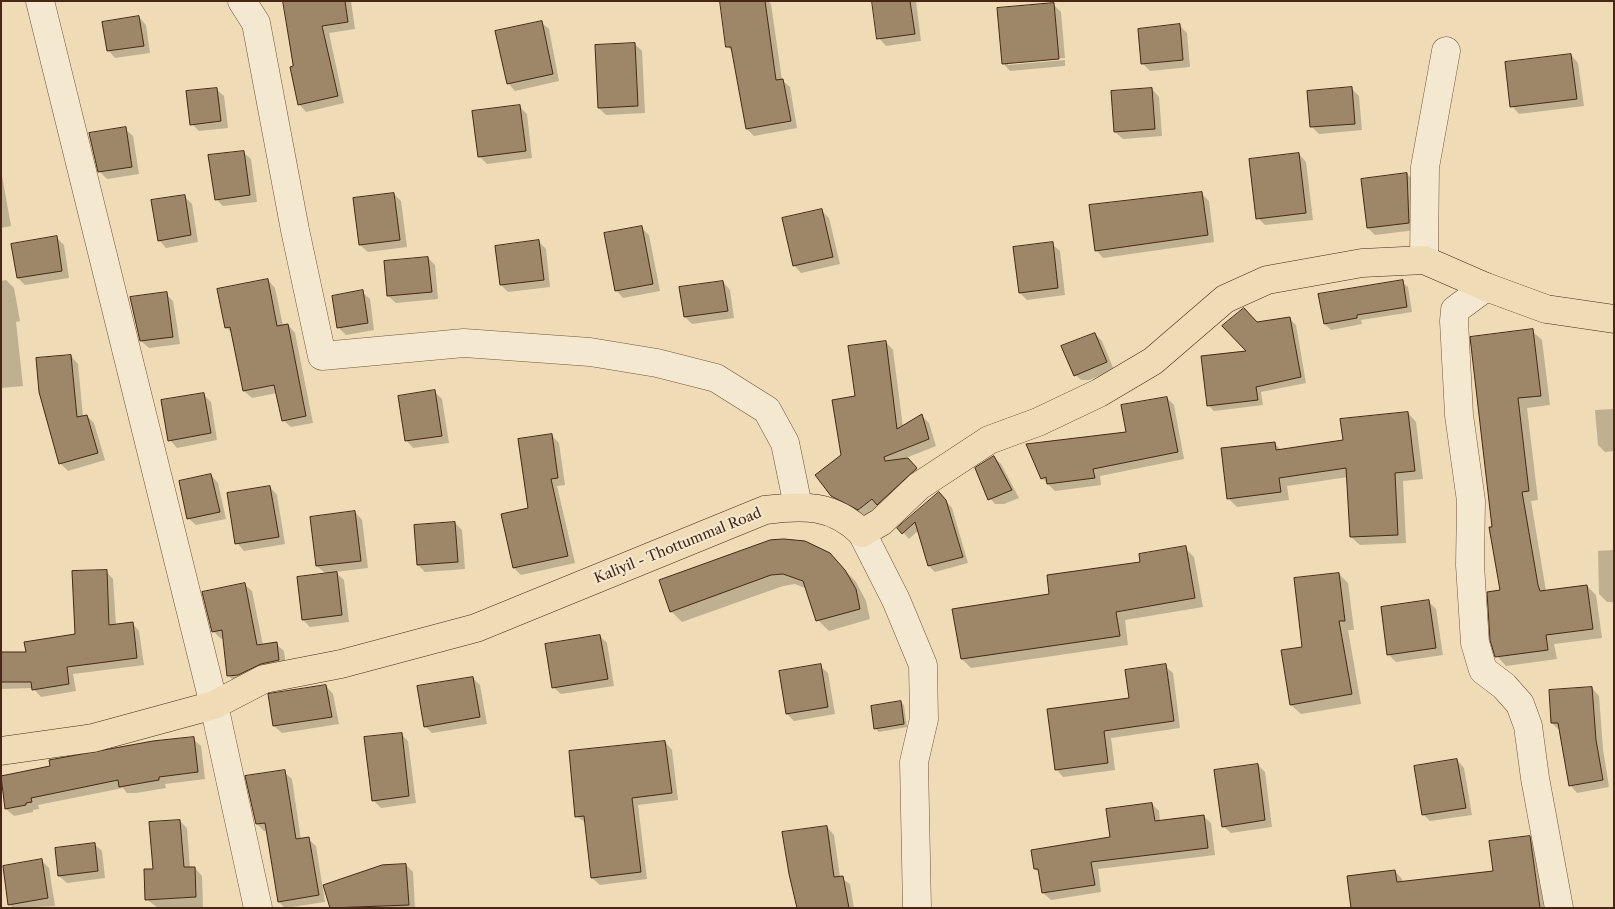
<!DOCTYPE html>
<style>
body{margin:0}
#map{position:relative;width:1615px;height:909px;overflow:hidden;background:#efdcb6;font-family:"Libre Caslon Text",serif}
canvas{display:block}
.frame{position:absolute;inset:0;border:2px solid #462814;pointer-events:none}
</style>
<div id="map">
<canvas width="1615" height="909"></canvas>
<div class="frame"></div>
</div>
<script>
const ctx = document.querySelector('canvas').getContext('2d');
ctx.lineJoin = 'round';
function paint(path, color) { ctx.fillStyle = color; ctx.fill(path, 'evenodd'); }
function trace(path, color, width, dash) { ctx.strokeStyle = color; ctx.lineWidth = width; ctx.lineCap = dash ? 'butt' : 'round'; ctx.setLineDash(dash || []); ctx.stroke(path); }
function drawText(font, color, halo, rows, align = 'center') {
  ctx.font = font + ' "Libre Caslon Text",serif'; ctx.lineWidth = 4; ctx.setLineDash([]); ctx.textBaseline = 'middle'; ctx.strokeStyle = halo; ctx.fillStyle = color; for (const [text, x, y, turn = 0] of rows) {
    ctx.save(); ctx.translate(x, y); ctx.rotate((+turn || 0) * Math.PI / 180); ctx.textAlign = isNaN(turn) ? turn : align; if (halo) ctx.strokeText(text, 0, 0); ctx.fillText(text, 0, 0); ctx.restore();
  }
}
paint(new Path2D(`
 M284,1h67l4,28 -26,4 15,70 -38,9 -7,-8z
 M726,1h42l3,3 11,76 8,7 7,41 -43,8 -7,-7 -13,-76 -6,-6z
 M873,1h43l5,40 -35,5 -7,-8z
 M1053,4l8,8 4,46 -57,4v3l57,-5v6l-55,5 -7,-8z
 M139,17l7,8 4,28 -35,5 -7,-8z
 M541,22l8,7 10,52 -44,10 -7,-8z
 M1180,26l7,7 3,34 -40,4 -8,-8z
 M635,44l7,7 3,62 -39,2 -7,-7z
 M1571,55l7,8 6,43 -65,8 -7,-8z
 M216,89l8,7 4,32 -29,3 -7,-7z
 M1152,89l7,8 3,39 -39,3 -8,-7z
 M1352,89l7,7 3,34 -43,4 -7,-7z
 M520,107l7,7 5,44 -45,6 -8,-8z
 M125,129l8,7 6,38 -32,5 -8,-8z
 M243,152l8,7 6,43 -34,4 -7,-7z
 M1299,154l7,8 7,58 -48,5 -7,-7z
 M1,170l10,56 -10,2z
 M1407,174l7,7 2,49 -41,5 -7,-7z
 M394,194l7,7 6,46 -39,5 -8,-7z
 M1202,194l7,7 5,41 -111,16 -7,-8z
 M184,196l8,8 6,38 -32,6 -7,-8z
 M822,211l7,7 11,46 -39,9 -7,-8z
 M642,228l7,7 11,56 -37,7 -7,-8z
 M56,237l8,8 5,33 -44,7 -7,-7z
 M539,242l7,7 4,38 -42,5 -7,-7z
 M1052,244l8,7 5,44 -38,5 -7,-7z
 M428,258l7,7 3,34 -42,4 -8,-7z
 M6,280l8,8 6,33 -4,1 7,64 -22,2v-107z
 M268,280l7,8 8,38 5,-1 7,8 18,90 -22,4 -8,-7 -6,-27 -25,5 -8,-7 -11,-57 -7,-7z
 M723,282l7,8 4,28 -42,6 -7,-7z
 M1402,282l6,5 4,25 -51,8 1,4 -31,6 -6,-6 -5,-29z
 M362,292l8,7 4,31 -28,5 -8,-8z
 M166,294l7,7 7,43 -31,4 -8,-7z
 M1290,319l6,6 10,58 -45,9 2,13 -49,6 -6,-6 41,-53 8,-29z
 M1532,331l10,9 8,65 -23,3 11,92 -7,1 15,90 41,-5 9,9 6,43 -48,6 3,15 -51,7 -9,-10 4,-65 -29,-253z
 M1095,334l7,7 12,29 -25,10h-8l-8,-8z
 M886,342l7,8 10,77 19,-11 7,7 7,23 -30,12 18,18 -58,40 -26,-13 -8,-8 24,-98z
 M71,356l7,8 5,53 4,-1 7,7 11,37 -37,11 -8,-8z
 M435,392l7,7 7,44 -36,5 -7,-8z
 M203,394l8,8 6,38 -40,8 -7,-8z
 M1167,398l7,7 10,54 -84,17 1,9 -46,6 -13,-13 86,-45z
 M1614,409v42l-9,1 -7,-7 -3,-35z
 M1408,413l8,9 7,57 -20,2 3,62 -46,2 -9,-8 -3,-60 -61,9 2,14 -52,7 -9,-9 46,-55 7,7 63,-9z
 M551,435l8,8 6,42 -8,1 18,77 -54,12 -7,-7z
 M994,457l7,7 18,34 -15,6h-9l-7,-8z
 M211,475l7,8 8,36 -30,6 -8,-7z
 M270,487l7,8 8,49 -41,7 -7,-8z
 M939,493l13,15 16,55 -33,9 -6,-6 -10,-36 -10,9 -10,-11z
 M355,512l7,8 6,48 -33,4 9,8 5,42 -39,5 -7,-7 23,-46 -9,-8 -6,-48z
 M455,523l7,7 3,39 -40,3 -7,-7z
 M1185,548l9,9 9,50 -78,13 3,25 -157,23 -9,-9 88,-64z
 M1614,550v52h-7l-8,-8 -1,-43z
 M840,565l16,17 10,19 4,18 -41,12 -11,-11 -11,-31 -12,-5 -12,2 -101,36 -11,-11 -11,-30z
 M106,571l7,8 3,46 16,-2 7,8 5,34 -71,9 3,17 -35,6 -8,-9 -32,1v-36h27l49,-18z
 M1339,574l9,9 6,47h-6l13,74 -60,10 -10,-9 12,-57z
 M244,584l8,7 11,54 13,-1 8,7 2,16 -50,16 -7,-7 -5,-38 -3,1 -8,-8z
 M1429,602l7,7 7,46 -47,7 -8,-8z
 M600,636l7,7 7,43 -53,8 -8,-7z
 M820,666l8,7 7,41 -41,7 -7,-7z
 M1165,666l8,7 7,55 -69,10 4,32 -52,7 -7,-8z
 M473,678l7,7 7,39 -55,9 -7,-7z
 M326,686l7,8 6,30 -57,9 -8,-7z
 M1592,688l7,8 4,53 6,38 -32,6 -7,-8 -11,-55 -7,-7z
 M900,702l4,3 3,22 -28,5 -3,-3z
 M401,734l7,7 8,62 -35,5 -8,-8z
 M193,739l8,7 4,33 -40,5 1,4 -30,5h-9l-4,-5 -85,17 1,4 -6,1v2l-19,4 -8,-7 -5,-32z
 M665,742l7,8 6,50 -40,5 9,74 -47,6 -8,-7 -6,-55 -10,-7z
 M1457,760l7,8 8,47 -42,6 -7,-7z
 M1258,765l7,7 7,55 -41,6 -8,-7z
 M284,772l8,7 9,61 7,-1 8,7 9,56 -40,6 -6,-6 -12,-71h-3l-7,-7z
 M1152,804l7,7 1,10 43,-5 8,7 4,32 -117,14 3,23 -50,8 -8,-7 -2,-19 -6,-5 77,-31z
 M180,821l7,7 3,40h5l7,8 1,32h-45l-12,-9 8,-29z
 M827,827l7,8 6,42 10,7 4,24h-57z
 M1529,837l8,7 8,64h-193l43,-37 7,8 1,3 91,-10z
 M94,844l8,7 3,27 -38,5 -8,-7z
 M42,861l7,7 6,38 -42,2 -4,-4z
 M406,865l7,7 2,36h-83z`), '#0003');
const building = new Path2D(`
 M283,1h62l3,21 -26,4 16,70 -40,9 -8,-38 3,-1z
 M720,1h45l11,79 7,-1 8,42 -45,8 -15,-82h-5z
 M872,1h38l5,33 -38,5z
 M1054,3l5,56 -57,5 -5,-56z
 M139,16l5,30 -37,5 -5,-29z
 M542,21l11,53 -46,10 -12,-53z
 M1180,24l3,36 -42,4 -3,-35z
 M635,43l3,63 -40,2 -3,-63z
 M1571,54l6,45 -67,8 -5,-45z
 M1352,87l3,37 -45,3 -3,-36z
 M217,88l4,33 -31,4 -4,-34z
 M1152,88l3,41 -41,3 -3,-41z
 M520,105l6,46 -48,6 -6,-46z
 M126,127l6,40 -34,5 -9,-39z
 M244,151l6,44 -35,5 -7,-45z
 M1299,153l7,60 -50,6 -7,-60z
 M1407,173l2,50 -42,5 -6,-49z
 M1202,192l6,43 -113,16 -6,-46z
 M394,193l6,47 -41,5 -6,-47z
 M185,195l6,40 -33,6 -7,-41z
 M822,209l11,48 -40,9 -11,-48z
 M642,226l11,58 -38,7 -11,-58z
 M57,236l5,35 -45,7 -6,-34z
 M539,240l5,40 -44,5 -5,-39z
 M1053,242l5,46 -39,5 -6,-46z
 M428,257l4,35 -45,4 -3,-35z
 M268,279l9,47 11,-2 18,92 -24,5 -8,-36 -31,6 -13,-64 -5,1 -8,-39z
 M1403,280l4,27 -50,8v3l-33,6 -6,-30z
 M723,281l5,30 -44,6 -5,-30z
 M363,290l5,33 -31,5 -5,-32z
 M167,292l6,45 -33,4 -10,-44z
 M1244,308l13,14 33,-5 11,60 -45,10 2,13 -51,6 -6,-50 45,-5 -24,-25z
 M1533,329l8,67 -23,2 11,93 -7,1 16,93 2,6 47,-6 6,44 -47,6 2,15 -53,7 -5,-17 -3,-48 13,-2 -11,-63h3l-22,-190z
 M1095,333l12,29 -33,14 -13,-30z
 M886,341l11,88 25,-15 7,25 -45,18 1,4 23,-3 9,10 -40,37 -5,-6 -14,11 -27,-14 -16,-21 26,-20 -9,-55 23,-4 -7,-50z
 M71,355l6,62 10,-2 11,38 -39,11 -20,-72 -3,-34z
 M435,390l7,46 -37,5 -7,-45z
 M204,393l7,40 -43,8 -7,-41z
 M1167,397l11,55 -85,17 2,9 -48,6 -1,-7 -5,2 -15,-35 100,-12 -5,-27z
 M1408,412l7,59 -20,2 3,62 -48,2 -4,-69 -67,10 2,14 -54,7 -6,-51 54,-6 1,8 67,-10 -3,-21z
 M552,434l6,44 -7,1 17,77 -55,12 -12,-54 27,-6 -10,-69z
 M994,456l18,34 -24,10 -13,-32z
 M211,474l9,38 -33,7 -8,-38z
 M270,486l9,51 -44,7 -8,-51z
 M939,492l7,8 17,57 -35,9 -13,-44 -13,12 -5,-6z
 M355,511l6,50 -45,5 -6,-49z
 M455,522l3,40 -41,3 -3,-40z
 M784,539l21,2 25,12 15,17 11,19 4,20 -44,12 -13,-40 -20,-7 -12,1 -101,37 -11,-32 111,-40z
 M1186,546l9,52 -79,14 4,24 -159,23 -9,-50 97,-15 -2,-19 93,-13 -1,-8z
 M107,570l2,55 24,-3 4,36 -70,9 2,17 -37,6 -1,-8h-30v-30h25l-2,-10 51,-8 -3,-63z
 M337,572l5,43 -40,5 -5,-43z
 M1339,573l6,48h-6l13,73 -62,11 -9,-55 21,-3 -8,-69z
 M245,583l12,62 20,-3 2,18 -18,4 -23,11 -11,1 -5,-46 -10,2 -10,-40z
 M1429,600l7,48 -49,7 -6,-48z
 M600,635l8,44 -56,9 -7,-44z
 M821,664l7,43 -42,7 -7,-43z
 M1166,664l8,57 -70,10 4,32 -53,7 -8,-61 82,-11 -4,-28z
 M473,677l7,40 -56,10 -7,-41z
 M326,685l6,32 -59,9 -5,-32z
 M1592,687l4,53 7,40 -34,6 -11,-63h-7l-2,-33z
 M901,701l3,23 -30,5 -3,-23z
 M402,733l7,63 -37,5 -8,-64z
 M194,737l4,35 -39,5v3l-40,7 -1,-7 -87,18 1,4 -6,1v2l-21,4 -4,-33 49,-10 -1,-6 104,-19z
 M665,741l7,52 -40,5 9,74 -50,6 -7,-62 -9,1 -6,-66z
 M1457,759l9,49 -44,7 -8,-49z
 M1258,764l7,56 -43,7 -8,-57z
 M285,770l11,69 13,-2 10,58 -41,7 -13,-79 -9,1 -11,-48z
 M1152,803l3,18 49,-6 4,33 -117,14 4,23 -53,8 -4,-24h-4l-3,-19 79,-13 -4,-28z
 M180,820l4,47h11l1,30 -51,3 -1,-31h9l-4,-47z
 M827,826l7,51 9,-1 6,32h-52l-8,-34 -7,-42z
 M1530,836l10,72h-189l-4,-32 48,-6 2,12 96,-11 -4,-30z
 M95,843l3,28 -40,5 -3,-28z
 M42,859l6,39 -40,7 -5,-39z
 M406,864l3,41 -79,3 -7,-23 59,-20z`);
paint(building, '#9e8668');
trace(building, '#462814', 1);
const minor = new Path2D(`
 M40,1l174,704 44,203
 M242,1l14,22 39,207 27,126 142,-13 126,9 67,11 59,15 51,32 18,33 13,63
 M1424,260l1,-93 21,-116
 M1486,287l-31,23 -1,11 5,94 12,86 -1,64 5,78 8,27 21,16 16,18 8,22 7,52 24,130
 M862,533l34,67 27,65 1,54 -10,43 3,146`);
const major = new Path2D(`
 M1,751l92,-13 121,-33 50,-26 77,-15 135,-36 289,-118c38,-5 68,-6 97,23l19,-11 38,-36 70,-46 49,-18 61,-29 54,-32 72,-62 42,-19 95,-17 62,-3 62,27 60,22 68,10`);
trace(minor, '#70553c', 29);
trace(major, '#462814', 29);
trace(minor, '#f5e8d0', 28);
trace(major, '#efdcb6', 28);
drawText('14px', '#462814', '#f5e8d0', [
 ["Kaliyil - Thottummal Road",678,546,-22]
]);
</script>
